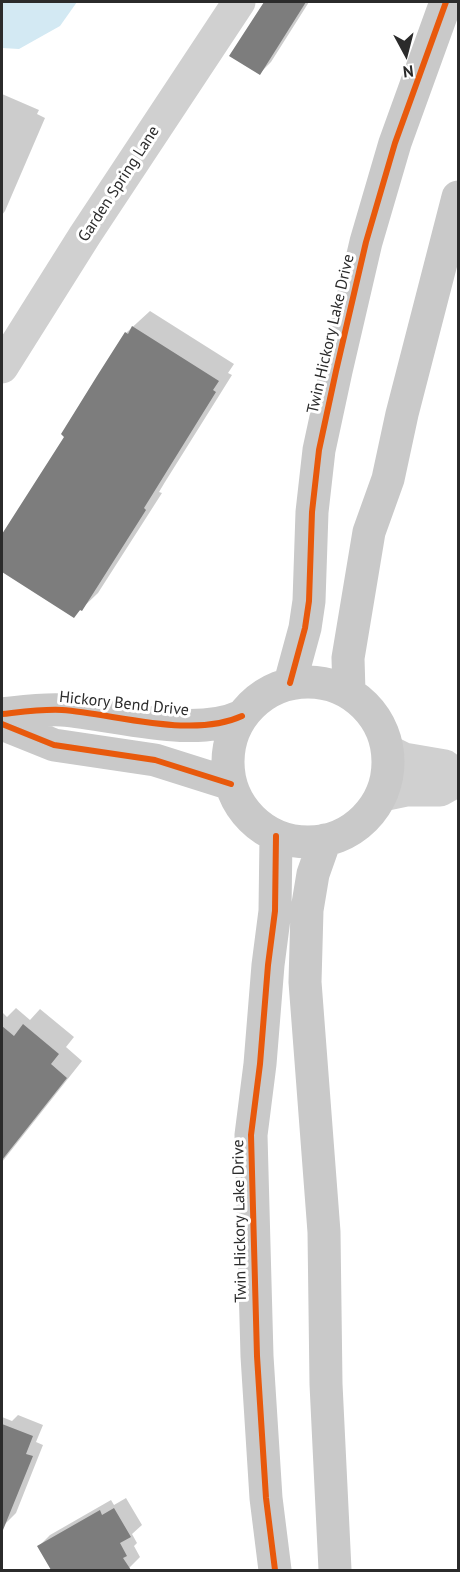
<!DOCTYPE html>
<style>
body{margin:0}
#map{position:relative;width:460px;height:1572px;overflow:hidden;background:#fff;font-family:"PT Sans",sans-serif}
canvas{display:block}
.frame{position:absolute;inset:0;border:3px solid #2b2b2b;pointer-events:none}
.north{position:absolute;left:376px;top:24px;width:60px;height:60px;-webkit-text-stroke:4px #fff;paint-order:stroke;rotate:173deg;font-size:16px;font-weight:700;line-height:24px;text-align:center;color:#2b2b2b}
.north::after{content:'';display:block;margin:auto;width:21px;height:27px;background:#2b2b2b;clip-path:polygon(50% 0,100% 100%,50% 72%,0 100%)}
</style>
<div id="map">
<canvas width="460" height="1572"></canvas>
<div class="frame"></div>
<div class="north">N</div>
</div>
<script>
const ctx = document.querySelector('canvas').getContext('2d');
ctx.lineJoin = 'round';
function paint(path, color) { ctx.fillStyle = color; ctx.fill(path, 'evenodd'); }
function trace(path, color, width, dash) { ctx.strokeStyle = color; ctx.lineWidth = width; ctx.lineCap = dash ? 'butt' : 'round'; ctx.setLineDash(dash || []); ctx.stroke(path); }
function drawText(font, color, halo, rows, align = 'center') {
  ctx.font = font + ' "PT Sans",sans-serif'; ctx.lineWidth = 6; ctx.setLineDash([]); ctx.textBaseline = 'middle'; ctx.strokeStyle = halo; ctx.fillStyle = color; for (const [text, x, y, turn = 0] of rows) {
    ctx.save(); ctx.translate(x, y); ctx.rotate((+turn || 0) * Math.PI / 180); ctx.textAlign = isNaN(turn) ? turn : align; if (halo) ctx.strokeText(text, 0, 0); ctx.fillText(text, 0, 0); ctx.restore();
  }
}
paint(new Path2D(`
 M2,2h75l-17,24 -41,23 -17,-1z`), '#d3e9f3');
paint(new Path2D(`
 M265,2h44l-38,60 -11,11 -28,-17z
 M2,94l37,16 -2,4 8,4 -40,93 -3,4z
 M150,311l84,53 -6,9 4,2 -67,107 -6,10 3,1 -64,100 -24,23 -72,-45v-33l65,-101 59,-104z
 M16,1008l14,12 10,-11 34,28 -8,10 16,14 -80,101v-150l5,5z
 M18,1415l25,10 -7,17 7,3 -27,68 -11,11 -3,-1v-106l10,4z
 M126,1498l16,27 -10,9 5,9 -3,3 6,11 -11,11 -4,2h-72l-14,-24 11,-11 61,-35 3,5z`), '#0003');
paint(new Path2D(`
 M264,2h42l-46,73 -31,-19z
 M132,326l87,55 -6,9 3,2 -67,108 -5,8 2,2 -64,101 -2,-1 -6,8 -72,-46v-38l62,-97 -3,-3 36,-58 28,-44 3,2z
 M23,1024l36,30 -8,10 16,14 -65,82v-134l12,10z
 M2,1424l31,12 -7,18 7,2 -30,74h-1z
 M114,1508l17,29 -11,6 7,13 -4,2 8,12h-80l-14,-24 63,-36 2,5z`), '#7d7d7d');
trace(new Path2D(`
 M2,367l83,-132 154,-233
 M388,751l16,8 41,7 13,12
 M382,795l24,-5h34l18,-10`), '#d0d0d0', 33);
trace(new Path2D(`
 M228 762a80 80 0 1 1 160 0a80 80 0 1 1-160 0Z
 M290,683l15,-55 4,-27 3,-89 7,-62 17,-79 30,-129 29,-99 51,-141
 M349,692l-1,-34 21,-126 19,-53 14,-65 56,-217
 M2,714c19,-2 40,-5 60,-4 54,4 130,29 180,6
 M2,724l52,21 101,15 76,24
 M325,840l-12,34 -6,36 -2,72 19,250 2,152 9,186
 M275,1570l-9,-72 -9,-142 -6,-221 9,-71 8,-99 7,-54 1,-75`), '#c9c9c9', 33);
trace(new Path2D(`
 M290,683l15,-55 4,-27 3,-89 7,-62 17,-79 30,-129 29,-99 51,-141
 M2,714c19,-2 40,-5 60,-4 54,4 130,29 180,6
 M2,724l52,21 101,15 76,24
 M275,1570l-9,-72 -9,-142 -6,-221 9,-71 8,-99 7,-54 1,-75`), '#e8590c', 6);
drawText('16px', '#2b2b2b', '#fff', [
 ["Garden Spring Lane",119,184,-57],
 ["Twin Hickory Lake Drive",331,334,-77],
 ["Hickory Bend Drive",124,704,6],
 ["Twin Hickory Lake Drive",240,1221,-91]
]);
</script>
